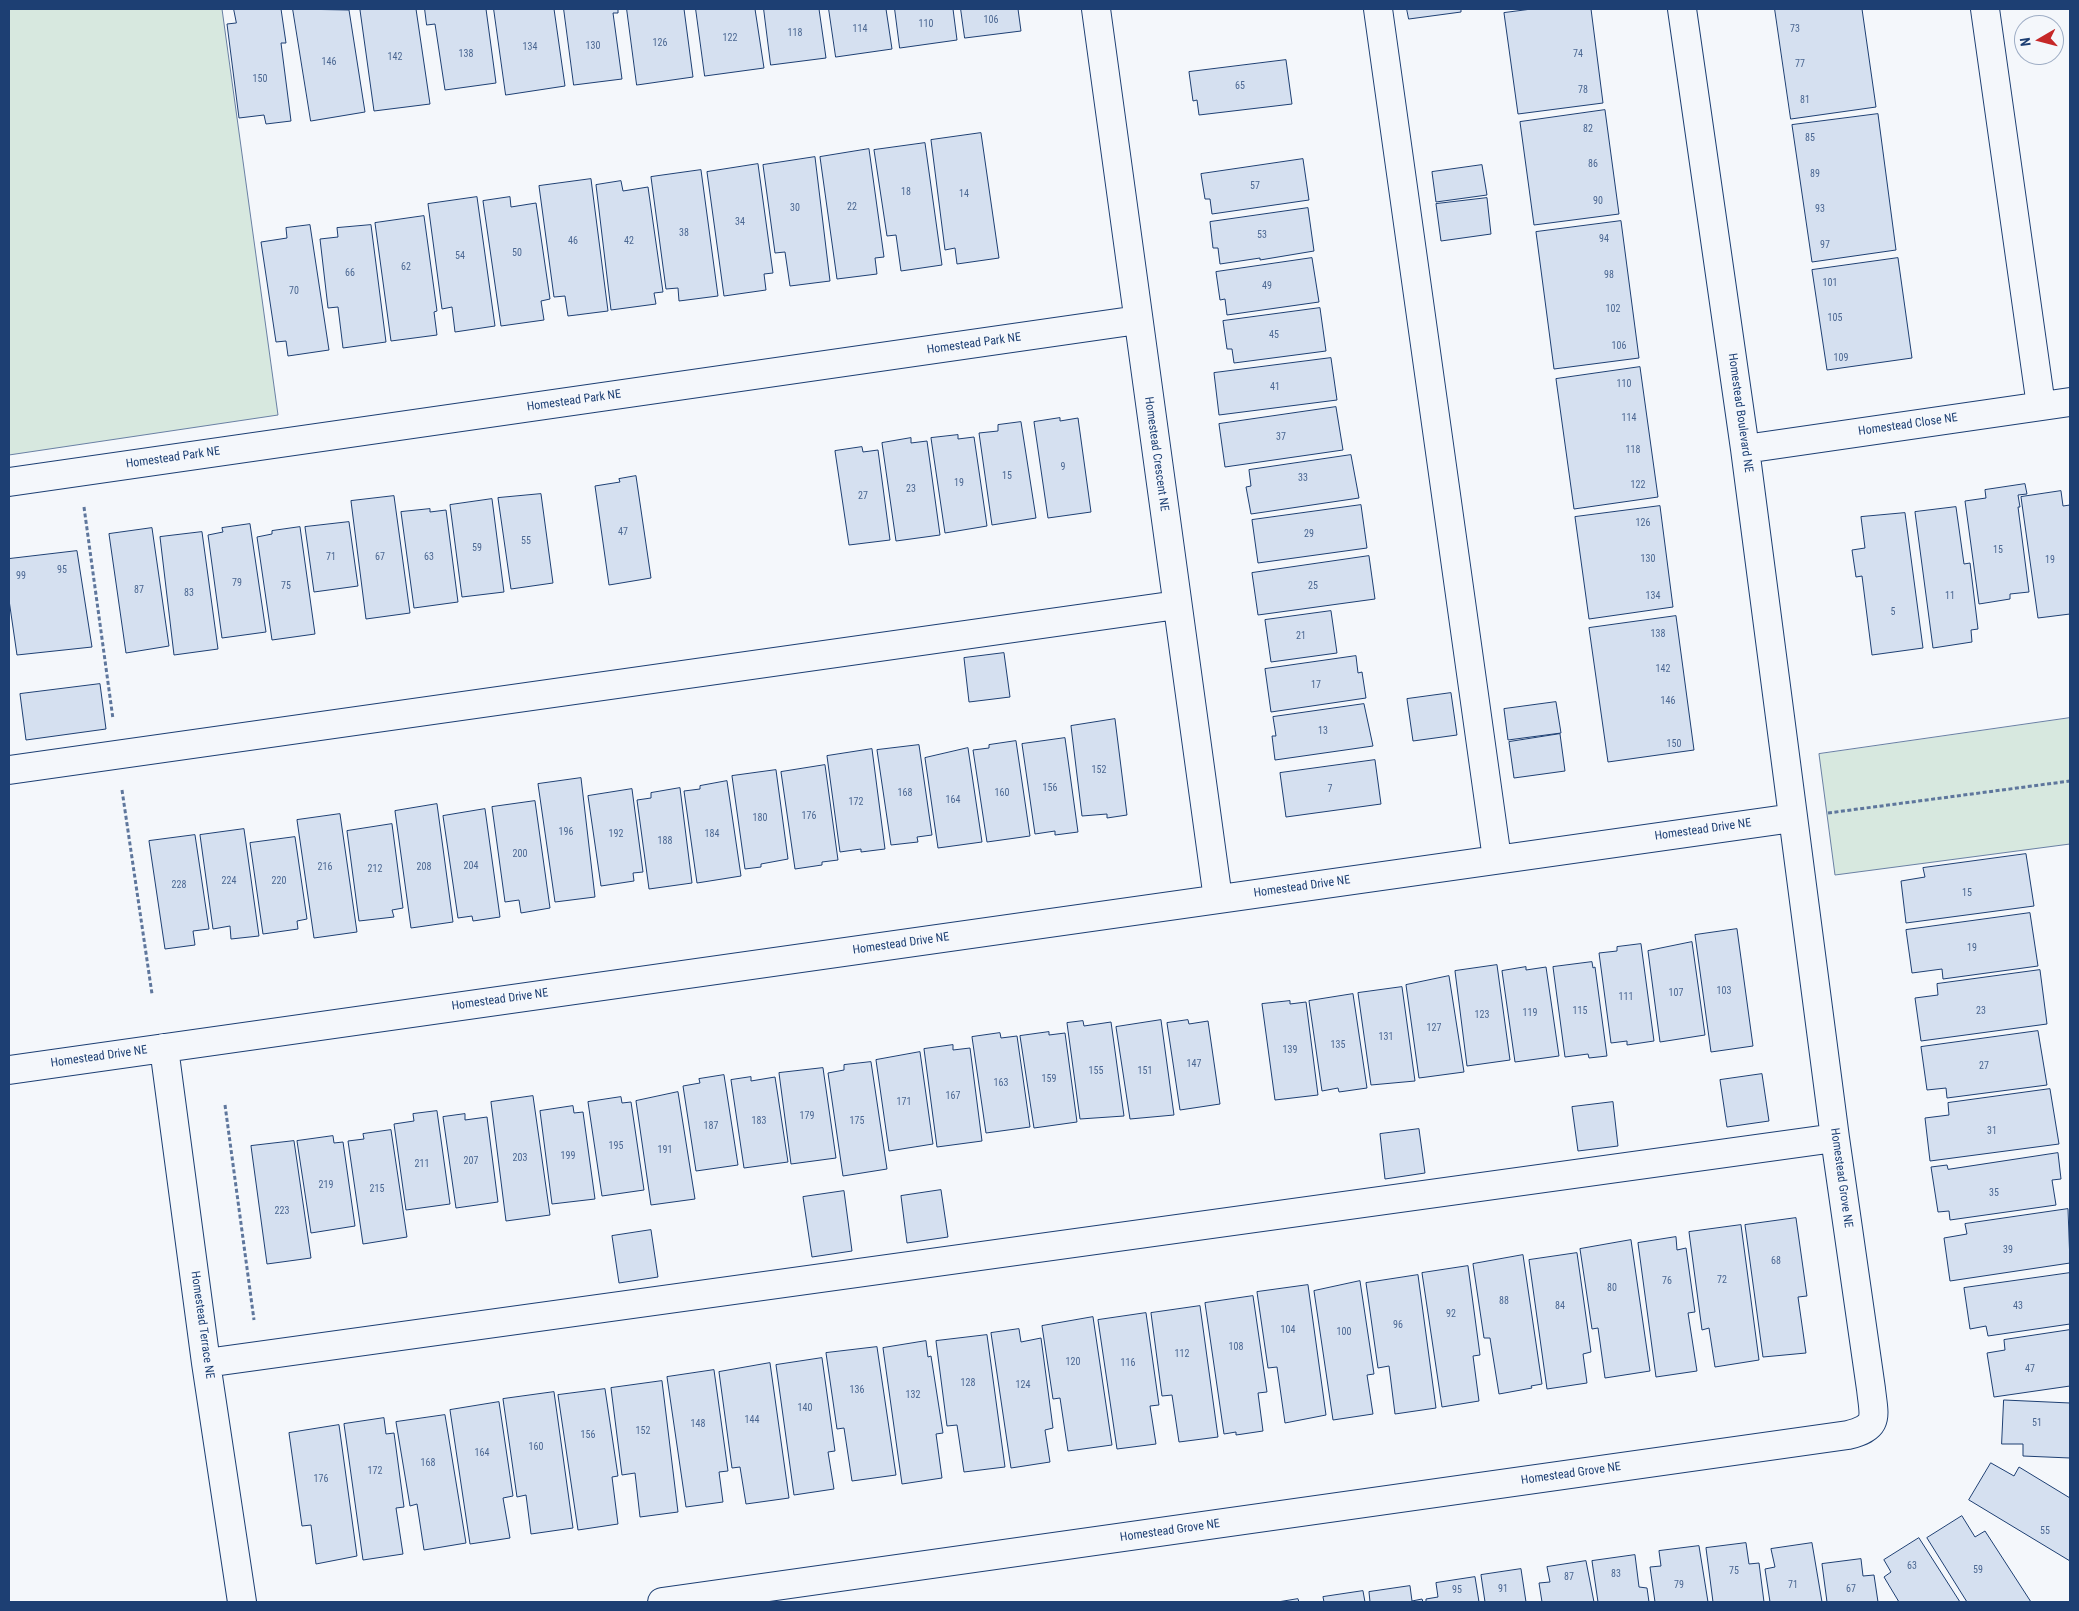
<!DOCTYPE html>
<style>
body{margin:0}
#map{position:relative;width:2079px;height:1611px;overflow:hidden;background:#f4f7fb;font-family:"Roboto Condensed",sans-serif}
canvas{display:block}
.frame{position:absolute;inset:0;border:10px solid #1d3f73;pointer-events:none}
.north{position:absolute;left:2014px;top:15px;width:50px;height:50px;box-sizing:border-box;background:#f4f7fb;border:1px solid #9eadc5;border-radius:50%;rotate:262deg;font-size:14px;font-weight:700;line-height:20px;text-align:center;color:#1d3f73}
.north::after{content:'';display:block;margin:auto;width:18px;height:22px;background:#c62828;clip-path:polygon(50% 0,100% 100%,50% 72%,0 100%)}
</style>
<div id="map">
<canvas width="2079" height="1611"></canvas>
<div class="frame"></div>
<div class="north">N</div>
</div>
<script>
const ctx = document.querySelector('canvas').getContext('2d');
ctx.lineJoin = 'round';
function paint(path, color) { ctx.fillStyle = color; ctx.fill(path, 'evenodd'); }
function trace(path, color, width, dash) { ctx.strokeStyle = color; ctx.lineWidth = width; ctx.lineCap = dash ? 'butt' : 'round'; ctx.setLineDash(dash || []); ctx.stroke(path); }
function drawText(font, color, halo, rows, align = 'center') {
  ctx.font = font + ' "Roboto Condensed",sans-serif'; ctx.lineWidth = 4; ctx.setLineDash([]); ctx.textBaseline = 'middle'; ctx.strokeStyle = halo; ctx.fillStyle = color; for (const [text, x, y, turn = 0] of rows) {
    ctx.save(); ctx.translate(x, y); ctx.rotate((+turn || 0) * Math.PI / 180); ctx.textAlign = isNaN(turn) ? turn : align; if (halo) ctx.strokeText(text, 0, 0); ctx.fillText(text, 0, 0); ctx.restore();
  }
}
const green = new Path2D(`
 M9,9h213l56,406 -269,40z
 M2070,718v126l-235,31 -16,-121z`);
paint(green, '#d7e8df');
trace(green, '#687fa3', 1);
const building = new Path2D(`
 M234,9h47l5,34h-5l10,78 -25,3 -2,-9 -25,3 -12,-94 9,-1z
 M293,9l56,1 16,102 -54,9z
 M372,9h44l14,95 -56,7 -14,-101z
 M425,9h61l10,74 -51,7 -10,-66 -8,1z
 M494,9h60l11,77 -59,9z
 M564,9h54v4h-5l9,66 -48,6z
 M627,9h57l9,68 -56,8z
 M696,9h59l9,59 -59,8z
 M764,9h55l7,49 -55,7z
 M829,9h57l6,40 -56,8z
 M895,9h58l4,31 -57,8z
 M961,9h57l3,22 -56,7z
 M1407,9h54v3l-52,7z
 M1532,9h59l12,94 -85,11 -14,-101z
 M1775,9h87l14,98 -85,12z
 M1286,60l6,44 -93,11 -2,-15 -4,1 -4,-29z
 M1605,110l14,104 -85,11 -14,-103z
 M1878,114l18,136 -84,12 -20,-137z
 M981,133l18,125 -42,6 -2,-16 -10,2 -14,-110z
 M925,143l17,122 -41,6 -5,-36 -9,1 -13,-86z
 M869,149l15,108 -9,1 2,16 -40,5 -17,-122z
 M815,157l15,124 -40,5 -5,-34 -10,1 -12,-88z
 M1303,159l6,41 -97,14 -2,-15h-5l-4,-25z
 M758,164l15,109 -9,1 2,16 -42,6 -17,-124z
 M1482,165l5,30 -51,7 -4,-30z
 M701,170l17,126 -39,5 -1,-13 -12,1 -15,-112z
 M591,179l17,132 -40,5 -3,-20 -11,1 -15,-111z
 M621,181l2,10 25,-4 15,105 -9,1 2,11 -45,6 -15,-125z
 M477,197l18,129 -40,6 -3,-25 -10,2 -14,-105z
 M510,197l1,10 25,-4 14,96 -9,2 3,19 -43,6 -18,-125z
 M1487,198l4,36 -50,7 -5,-37z
 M1308,208l6,43 -54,9v-2l-40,6 -2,-16h-5l-3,-26z
 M424,216l13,95 -3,1 3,23 -46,6 -16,-118z
 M1621,221l18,137 -85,11 -18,-137z
 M310,225l19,125 -41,6 -2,-15 -10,1 -15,-100 26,-4 -1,-10z
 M371,225l15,117 -43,6 -5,-41 -10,1 -8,-69 18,-2 -1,-9z
 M1312,258l7,44 -92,13 -2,-16 -5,1 -4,-28z
 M1898,258l14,100 -85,12 -15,-100z
 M1320,308l6,43 -92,12 -2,-14h-5l-4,-28z
 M1331,358l6,42 -118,15 -5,-42z
 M1640,367l18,130 -84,12 -18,-130z
 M1336,407l7,43 -118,17 -6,-43z
 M1060,418v3l18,-3 13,94 -43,6 -14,-96z
 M1021,422l15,96 -44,7 -13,-92 19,-2v-6z
 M958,435v4l16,-2 13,89 -42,7 -14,-95z
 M911,438v5l16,-2 13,94 -44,6 -14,-98z
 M862,447l1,5 15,-2 12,90 -41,5 -14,-94z
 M1351,455l8,43 -108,16 -5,-27 5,-1 -2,-16z
 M636,476l15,102 -42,7 -14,-99 25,-4 -1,-3z
 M2025,484l2,10 -9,1 2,12h-2l11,85 -19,2v5l-31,5 -14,-103 21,-3 -1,-8z
 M2061,491l2,15 7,-1v109l-32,4 -17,-121z
 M541,494l12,89 -42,6 -13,-91z
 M394,496l16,117 -44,6 -15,-118z
 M492,499l12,93 -42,5 -12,-92z
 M1361,505l6,43 -109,15 -6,-43z
 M1660,506l13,101 -84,12 -14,-102z
 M1956,507l8,57 6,-1 8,66 -7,1 1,12 -39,6 -18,-136z
 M430,509v3l16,-2 12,92 -44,6 -13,-96z
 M1905,513l18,135 -51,7 -10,-79 -6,1 -4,-27 13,-2 -4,-31z
 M349,522l9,64 -44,6 -9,-65z
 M250,524l16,108 -44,6 -14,-103 15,-3 -1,-4z
 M300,527l15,107 -43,6 -15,-103 15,-3v-3z
 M152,528l17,118 -43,7 -17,-119z
 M202,532l16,117 -44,6 -14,-118z
 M77,551l15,96 -75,8 -8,-55v-41z
 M1369,556l6,43 -117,16 -6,-42z
 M1331,611l6,42 -66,9 -6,-42z
 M1676,616l18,134 -86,12 -19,-134z
 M1004,653l6,44 -41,5 -5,-44z
 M1356,656l2,17 4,-1 4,26 -95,14 -6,-43z
 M100,684l6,45 -80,11 -6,-46z
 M1451,693l6,42 -44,6 -6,-42z
 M1556,702l5,31 -53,7 -4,-31z
 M1364,704l9,42 -98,14 -3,-24h4l-3,-19z
 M1115,719l12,96 -20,3v-4l-25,2 -11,-90z
 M1560,734l5,37 -51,7 -5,-36z
 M1065,738l13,94 -23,3v-4l-20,3 -13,-90z
 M1016,741l14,95 -43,6 -14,-92 16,-2v-3z
 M919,745l13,90 -15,2 1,5 -27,3 -14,-95z
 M968,748l14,94 -44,6 -13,-90z
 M872,749l13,100 -24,3v-3l-21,3 -13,-96z
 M1375,760l6,44 -95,13 -6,-44z
 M825,765l13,95 -16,2v3l-27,4 -14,-97z
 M776,770l12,89 -27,5v3l-16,2 -13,-93z
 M581,778l14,119 -40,5 -17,-118z
 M727,781l14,95 -44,7 -13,-92 16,-2v-3z
 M680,788l12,95 -43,6 -12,-89 14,-2v-5z
 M632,789l11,83 -10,1 1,8 -33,5 -13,-90z
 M535,801l15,107 -29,5 -2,-13 -14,2 -13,-95z
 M437,804l16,118 -42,6 -16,-117z
 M485,809l15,108 -27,4 -1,-5 -14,2 -15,-102z
 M340,814l17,118 -43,6 -17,-118z
 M392,824l11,84 -11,2 2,7 -35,4 -12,-90z
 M244,829l15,107 -28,3 -1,-13 -17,3 -13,-94z
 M195,835l14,94 -16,2 2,14 -30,4 -16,-108z
 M295,837l12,82 -10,2 1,8 -35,5 -13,-91z
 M2026,854l8,52 -128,17 -5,-42 24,-4 -2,-9z
 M2030,913l8,53 -95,13 -1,-10 -30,4 -6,-43z
 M1737,929l16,117 -42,6 -16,-117z
 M1692,942l13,93 -45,7 -12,-91z
 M1641,944l13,97 -27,4v-4l-16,2 -12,-90 18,-2v-4z
 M1592,962l1,6 2,-1 12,89 -18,2 -1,-4 -23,3 -12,-90z
 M1497,965l13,95 -43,6 -12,-95z
 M1526,967v3l20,-3 13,89 -44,6 -13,-91z
 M2040,970l7,54 -126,17 -6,-43 23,-3 -1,-11z
 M1449,976l15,96 -45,6 -13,-93z
 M1402,987l13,94 -44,4 -13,-92z
 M1353,994l14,94 -28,4 -1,-4 -16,3 -13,-90z
 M1290,1001v3l16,-2 12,93 -43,5 -13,-96z
 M1161,1020l13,95 -44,4 -14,-92z
 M1188,1020l1,4 19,-3 12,83 -40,6 -13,-87z
 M1083,1021l1,5 27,-4 13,94 -44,3 -13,-96z
 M2038,1031l9,54 -100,13 -1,-10 -19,2 -6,-43z
 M1049,1032v3l16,-2 12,89 -43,6 -14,-92z
 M1000,1033l1,5 16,-2 13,91 -44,6 -14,-96z
 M953,1045v5l17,-2 12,93 -45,6 -13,-98z
 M920,1052l13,92 -44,7 -13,-91z
 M871,1062l16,107 -44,7 -15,-103 16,-3v-5z
 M823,1068l13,90 -45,6 -12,-91z
 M1762,1074l7,47 -42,6 -7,-47z
 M724,1075l14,90 -42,6 -13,-85 17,-3 -1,-4z
 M751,1077v4l24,-4 13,85 -44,6 -13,-88z
 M2050,1089l9,55 -129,17 -5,-43 24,-3 -1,-12z
 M678,1092l17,107 -44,6 -15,-104z
 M533,1096l17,119 -44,6 -15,-119z
 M621,1097l1,6 9,-1 13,88 -42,6 -14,-94z
 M1613,1102l5,44 -40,5 -6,-44z
 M573,1106l1,7 9,-1 12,87 -43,5 -12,-93z
 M437,1111l13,93 -44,6 -12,-86 20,-3 -1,-7z
 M465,1114v6l22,-3 11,85 -42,6 -13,-91z
 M1419,1129l6,44 -40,6 -5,-45z
 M391,1130l16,107 -44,7 -15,-103 16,-2 -1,-5z
 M333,1136l1,7 9,-1 12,84 -44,7 -14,-92z
 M294,1141l17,117 -44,6 -16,-118z
 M2058,1153l3,26 -9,1 4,25 -106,15 -1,-9 -11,1 -7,-45 16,-2 1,4z
 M941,1190l7,47 -41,6 -6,-47z
 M844,1191l8,60 -40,6 -9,-60z
 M2068,1209l2,54 -120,18 -6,-43 23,-4 -2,-10z
 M1796,1218l11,78 -9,1 8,56 -43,4 -18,-132z
 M1741,1225l18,135 -44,7 -6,-39 -7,2 -13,-98z
 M651,1230l7,47 -39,6 -7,-47z
 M1676,1237l1,13 9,-2 9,64 -7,1 9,58 -41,6 -18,-134z
 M1631,1240l19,131 -45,7 -7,-50 -6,1 -12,-80z
 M1577,1253l14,99 -8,2 4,29 -40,6 -18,-129z
 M1523,1255l19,129 -11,2 1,2 -33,6 -9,-56h-6l-11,-74z
 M1468,1266l12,89 -7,1 6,45 -37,6 -20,-134z
 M2070,1273v51l-82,12 -2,-10 -16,3 -6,-41z
 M1418,1275l18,133 -41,6 -6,-48 -11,2 -12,-85z
 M1360,1281l14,93 -7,1 6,39 -40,6 -19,-129z
 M1308,1285l18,130 -41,8 -8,-56 -9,1 -11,-76z
 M1253,1296l14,96 -9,1 5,38 -27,4v-3l-12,2 -19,-131z
 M1200,1306l18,131 -39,5 -7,-47 -10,1 -11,-83z
 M1146,1313l13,92 -9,1 6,38 -39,5 -19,-129z
 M1093,1317l19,128 -44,6 -8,-53 -7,1 -11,-73z
 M1019,1329l2,13 20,-4 12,90 -8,2 5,32 -39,6 -20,-135z
 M2070,1330v56l-76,11 -7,-44 18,-3 -1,-10z
 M987,1335l18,132 -41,5 -7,-47 -10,1 -11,-85z
 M926,1341l2,16 3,-1 12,77 -7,1 6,44 -40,6 -19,-136z
 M877,1347l19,128 -44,6 -8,-53 -7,1 -11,-76z
 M822,1358l13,93 -7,1 6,37 -40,6 -18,-130z
 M770,1363l19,135 -43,6 -6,-37 -8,1 -13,-96z
 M714,1370l14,101 -9,1 4,30 -37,5 -19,-130z
 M662,1381l16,131 -38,5 -5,-44 -13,2 -11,-87z
 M605,1389l13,87 -6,1 6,47 -40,6 -20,-135z
 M554,1392l19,136 -42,6 -5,-39 -9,2 -14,-98z
 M2004,1400l66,3v55l-47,-2v-12h-21z
 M499,1402l14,94 -10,2 7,40 -40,6 -20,-134z
 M445,1415l21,128 -42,7 -7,-46 -7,2 -14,-84z
 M384,1418l2,16 8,-1 10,74 -8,1 7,46 -40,6 -19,-136z
 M339,1425l18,131 -41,8 -5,-39 -9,1 -13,-93z
 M1991,1463l23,13 5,-9 51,31v63l-101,-61z
 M1962,1516l13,21 10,-6 46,71h-64l-40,-64z
 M1919,1538l41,64h-61l-15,-25 7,-5 -7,-12z
 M1746,1543l3,21 10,-1 5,39h-51l-7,-54z
 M1812,1543l10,59h-52l-5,-33 10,-2 -4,-18z
 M1699,1546l9,56h-53l-5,-35 11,-1 -2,-15z
 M1635,1555l4,32 8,1 2,14h-51l-6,-41z
 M1861,1559l2,17 11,-1 4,27h-51l-5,-38z
 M1586,1561l8,41h-52l-3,-19 11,-1 -3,-15z
 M1521,1569l5,33h-41l-4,-27z
 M1475,1577l4,25h-53v-3l12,-2 -2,-14z
 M1410,1586l2,15 10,-2 1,3h-53l-1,-10z
 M1363,1591l2,11h-41l-1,-5z
 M1298,1599l1,3h-21z`);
paint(building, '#d5e0f0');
trace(building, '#1d3f73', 1);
const minor = new Path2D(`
 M1096,9l122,890
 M1378,9l119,850
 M1985,9l56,397
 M1745,449l325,-47
 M9,482l1129,-162
 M9,770l1168,-165
 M164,1048l42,315 36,239
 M9,1070l1784,-252
 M206,1363l1629,-225
 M662,1602l1186,-167c32,-8 26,-18 23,-46l-36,-251 -90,-689 -63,-440`);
trace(minor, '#1d3f73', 30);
trace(new Path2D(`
 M84,507l29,212
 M122,790l30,204
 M1828,813l242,-32
 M225,1105l29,215`), '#5e769c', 3, [4, 2.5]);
trace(minor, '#f4f7fb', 28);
drawText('10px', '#4b6792', null, [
 ["106",991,20],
 ["110",926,24],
 ["114",860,29],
 ["73",1795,29],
 ["118",795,33],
 ["122",730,38],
 ["126",660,43],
 ["130",593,46],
 ["134",530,47],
 ["138",466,54],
 ["74",1578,54],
 ["142",395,57],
 ["146",329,62],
 ["77",1800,64],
 ["150",260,79],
 ["65",1240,86],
 ["78",1583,90],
 ["81",1805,100],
 ["82",1588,129],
 ["85",1810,138],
 ["86",1593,164],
 ["89",1815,174],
 ["57",1255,186],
 ["18",906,192],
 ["14",964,194],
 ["90",1598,201],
 ["22",852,207],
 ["30",795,208],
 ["93",1820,209],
 ["34",740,222],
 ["38",684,233],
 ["53",1262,235],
 ["94",1604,239],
 ["46",573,241],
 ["42",629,241],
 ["97",1825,245],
 ["50",517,253],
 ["54",460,256],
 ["62",406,267],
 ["66",350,273],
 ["98",1609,275],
 ["101",1830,283],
 ["49",1267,286],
 ["70",294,291],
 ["102",1613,309],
 ["105",1835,318],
 ["45",1274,335],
 ["106",1619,346],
 ["109",1841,358],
 ["110",1624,384],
 ["41",1275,387],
 ["114",1629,418],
 ["37",1281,437],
 ["118",1633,450],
 ["9",1063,467],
 ["15",1007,476],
 ["33",1303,478],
 ["19",959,483],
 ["122",1638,485],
 ["23",911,489],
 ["27",863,496],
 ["126",1643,523],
 ["47",623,532],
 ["29",1309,534],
 ["55",526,541],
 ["59",477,548],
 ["15",1998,550],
 ["71",331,557],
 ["67",380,557],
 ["63",429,557],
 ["130",1648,559],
 ["19",2050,560],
 ["95",62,570],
 ["99",21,576],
 ["79",237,583],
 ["75",286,586],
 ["25",1313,586],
 ["87",139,590],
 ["83",189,593],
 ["134",1653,596],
 ["11",1950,596],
 ["5",1893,612],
 ["138",1658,634],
 ["21",1301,636],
 ["142",1663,669],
 ["17",1316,685],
 ["146",1668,701],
 ["13",1323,731],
 ["150",1674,744],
 ["152",1099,770],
 ["156",1050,788],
 ["7",1330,789],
 ["168",905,793],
 ["160",1002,793],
 ["164",953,800],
 ["172",856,802],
 ["176",809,816],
 ["180",760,818],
 ["196",566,832],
 ["192",616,834],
 ["184",712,834],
 ["188",665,841],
 ["200",520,854],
 ["204",471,866],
 ["216",325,867],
 ["208",424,867],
 ["212",375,869],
 ["224",229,881],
 ["220",279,881],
 ["228",179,885],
 ["15",1967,893],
 ["19",1972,948],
 ["103",1724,991],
 ["107",1676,993],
 ["111",1626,997],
 ["115",1580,1011],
 ["23",1981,1011],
 ["119",1530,1013],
 ["123",1482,1015],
 ["127",1434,1028],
 ["131",1386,1037],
 ["135",1338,1045],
 ["139",1290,1050],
 ["147",1194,1064],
 ["27",1984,1066],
 ["155",1096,1071],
 ["151",1145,1071],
 ["159",1049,1079],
 ["163",1001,1083],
 ["167",953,1096],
 ["171",904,1102],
 ["179",807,1116],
 ["183",759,1121],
 ["175",857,1121],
 ["187",711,1126],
 ["31",1992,1131],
 ["195",616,1146],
 ["191",665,1150],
 ["199",568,1156],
 ["203",520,1158],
 ["207",471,1161],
 ["211",422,1164],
 ["219",326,1185],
 ["215",377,1189],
 ["35",1994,1193],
 ["223",282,1211],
 ["39",2008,1250],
 ["68",1776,1261],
 ["72",1722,1280],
 ["76",1667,1281],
 ["80",1612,1288],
 ["88",1504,1301],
 ["84",1560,1306],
 ["43",2018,1306],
 ["92",1451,1314],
 ["96",1398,1325],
 ["104",1288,1330],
 ["100",1344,1332],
 ["108",1236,1347],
 ["112",1182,1354],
 ["120",1073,1362],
 ["116",1128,1363],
 ["47",2030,1369],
 ["128",968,1383],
 ["124",1023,1385],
 ["136",857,1390],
 ["132",913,1395],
 ["140",805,1408],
 ["144",752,1420],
 ["51",2037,1423],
 ["148",698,1424],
 ["152",643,1431],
 ["156",588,1435],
 ["160",536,1447],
 ["164",482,1453],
 ["168",428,1463],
 ["172",375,1471],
 ["176",321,1479],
 ["55",2045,1531],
 ["63",1912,1566],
 ["59",1978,1570],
 ["75",1734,1571],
 ["83",1616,1574],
 ["87",1569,1577],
 ["79",1679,1585],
 ["71",1793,1585],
 ["91",1503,1589],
 ["67",1851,1589],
 ["95",1457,1590]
]);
drawText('12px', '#1d3f73', '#f4f7fb', [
 ["Homestead Park NE",974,344,-8],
 ["Homestead Park NE",574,401,-8],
 ["Homestead Boulevard NE",1740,413,82],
 ["Homestead Close NE",1908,425,-8],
 ["Homestead Crescent NE",1156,454,82],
 ["Homestead Park NE",173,458,-8],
 ["Homestead Drive NE",1703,830,-8],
 ["Homestead Drive NE",1302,887,-8],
 ["Homestead Drive NE",901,944,-8],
 ["Homestead Drive NE",500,1000,-8],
 ["Homestead Drive NE",99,1057,-8],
 ["Homestead Grove NE",1841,1178,82],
 ["Homestead Terrace NE",202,1325,82],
 ["Homestead Grove NE",1571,1474,-8],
 ["Homestead Grove NE",1170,1531,-8]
]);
</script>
